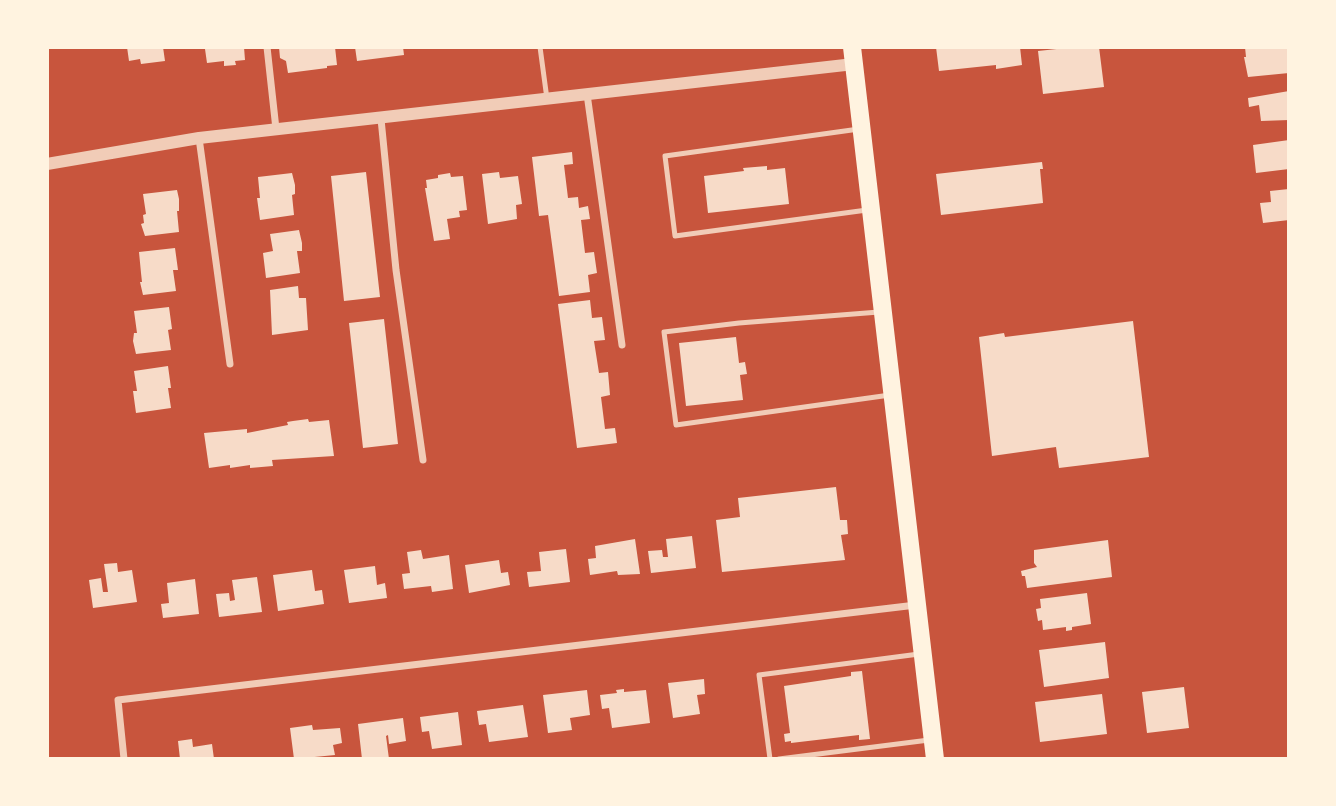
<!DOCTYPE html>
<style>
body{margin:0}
#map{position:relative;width:1336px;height:806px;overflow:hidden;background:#c8553d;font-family:"Roboto Condensed",sans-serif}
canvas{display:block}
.frame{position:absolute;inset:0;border:49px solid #fff3e0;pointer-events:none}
</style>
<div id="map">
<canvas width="1336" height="806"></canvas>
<div class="frame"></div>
</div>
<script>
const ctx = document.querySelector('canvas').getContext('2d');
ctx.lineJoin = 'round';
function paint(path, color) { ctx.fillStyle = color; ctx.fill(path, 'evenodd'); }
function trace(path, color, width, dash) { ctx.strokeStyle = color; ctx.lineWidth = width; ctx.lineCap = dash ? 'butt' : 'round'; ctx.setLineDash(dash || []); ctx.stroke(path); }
paint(new Path2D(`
 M127,47h36l2,14 -24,3 -1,-5 -11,2z
 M211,47h33l1,13 -10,1 1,4 -12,1v-5l-17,2 -2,-14z
 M279,47h56l2,18 -10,1v2l-39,5 -2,-12 -6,-3z
 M355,47h48l1,8 -47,6z
 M936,47h84l2,18 -26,4v-4l-57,6z
 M1075,47h24l5,40 -61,7 -5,-43z
 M1245,47h44v26l-41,4 -4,-20h2z
 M1289,91v29l-28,1 -2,-16 -10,2 -1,-9z
 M1289,140v29l-33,4 -3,-28z
 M572,152l1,12 -9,1 4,33 10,-1 1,11 9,-2 2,13 -9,1 4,33 9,-1 3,21 -9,2 2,17 -31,4 -11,-81 -9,1 -7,-59z
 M1042,162l1,7h-3l3,34 -102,12 -5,-41z
 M767,166v4l18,-2 4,36 -81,9 -4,-37 40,-5 -1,-3z
 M366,172l14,125 -36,4 -13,-125z
 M499,172l1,6 18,-2 4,28 -6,1 1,14 -29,5 -6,-50z
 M292,173l3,12v9l-3,1 2,20 -34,5 -3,-22h3l-2,-21z
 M450,173l1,4 12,-1 4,34 -8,1 1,6 -13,2 3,20 -16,2 -9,-53h2l-1,-8 12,-2v-3z
 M1289,189v31l-26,3 -3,-20 11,-1 -1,-11z
 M177,190l2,9v12h-2l2,21 -34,4 -4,-12 3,-1 -1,-8 3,-1 -3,-20z
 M299,230l3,13v8h-5l3,22 -34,5 -3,-25 10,-2 -3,-17z
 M175,248l3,22h-5l3,21 -33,4 -3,-13h2l-1,-9 -2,-21z
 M298,286l1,12h7l2,32 -36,5 -2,-45z
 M590,300l2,18 10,-1 3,23 -11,1 5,32 9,-1 2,23 -9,2 4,32 10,-1 2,15 -40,5 -19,-144z
 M169,307l3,22 -4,1 3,20 -35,4 -3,-13 1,-8h3l-3,-22z
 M384,319l14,125 -35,4 -14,-125z
 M1133,321l16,136 -90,11 -3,-21 -64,9 -13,-119 25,-4 1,4z
 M736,337l3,26 6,-1 2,12 -7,1 3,25 -57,6 -7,-63z
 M168,366l3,22h-3l3,20 -35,5 -3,-22h4l-3,-20z
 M308,419l1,3 20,-2 5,36 -62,4 1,6 -23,2v-3l-20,3v-3l-21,3 -5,-35 43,-4v4l41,-8 -1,-3 6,-1z
 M836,487l4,33h7l1,14 -7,1 4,25 -123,12 -6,-52 24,-3 -2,-19z
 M692,536l4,32 -45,5 -3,-22 14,-1 1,7h5l-2,-18z
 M635,539l5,35 -22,1 -1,-4 -27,4 -2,-16 8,-1 -1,-12z
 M1108,540l4,37 -85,11 -2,-12h-3l-1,-5 16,-4 -3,-4v-13z
 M566,549l4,33 -41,5 -2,-15 14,-1 -2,-19z
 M421,550l2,9 26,-4 4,34 -21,3 -1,-6 -27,3 -2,-15 8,-1 -3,-21z
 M499,560l2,13 7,-1 2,13 -41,8 -4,-28z
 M117,563l1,9 14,-2 5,32 -44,6 -4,-28 12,-2 2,14h5l-4,-28z
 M375,566l2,19 8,-2 2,15 -38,5 -5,-33z
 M312,570l3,21 7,-1 2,14 -46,7 -5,-36z
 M257,577l5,35 -43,5 -3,-23 13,-1 1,8 5,-1 -3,-20z
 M195,579l4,35 -36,4 -2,-14 8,-1 -2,-20z
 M1087,593l4,31 -19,3v3l-6,1v-4l-23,3 -1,-10 -4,1 -2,-12 5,-1 -1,-9z
 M1105,642l4,36 -65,9 -5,-37z
 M862,671l8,68 -11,1v-5l-68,8v-2l-6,1 -1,-8 6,-1 -6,-47 67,-10v-4z
 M704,679l1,15 -8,1 3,19 -27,4 -5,-35z
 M1184,687l5,41 -42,5 -5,-41z
 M624,689v3l22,-2 4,33 -38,5 -3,-20 -7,1 -2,-14 17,-2 -1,-3z
 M587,690l3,25 -20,3 2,12 -24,3 -5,-38z
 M1102,694l5,40 -67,8 -5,-40z
 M523,705l5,32 -39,5 -3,-18 -7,1 -2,-14z
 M458,712l4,33 -30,4 -3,-18 -7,1 -2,-15z
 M403,718l3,23 -17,3 -1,-9 -2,1 3,23h-27l-4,-35z
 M312,725l1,5 27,-2 2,15 -9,2 2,10 -41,4 -4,-31z
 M192,739l1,8 19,-3 2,15h-34l-2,-18z`), '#f7dbc8');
trace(new Path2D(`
 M540,47l7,52
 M859,129l-194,27 10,80 192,-26
 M879,312l-140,11 -75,9 12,93 214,-30
 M770,759l-11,-84 160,-21
 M779,759l150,-19`), '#f1ccb7', 5);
trace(new Path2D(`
 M267,47l9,82
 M587,94l35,251
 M381,119l15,151 27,190
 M199,138l31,226
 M124,759l-6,-59 798,-95`), '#f1ccb7', 7);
trace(new Path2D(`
 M47,164l152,-26 655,-74`), '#f1ccb7', 12);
trace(new Path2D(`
 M852,47l83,712`), '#fff3e0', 18);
</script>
